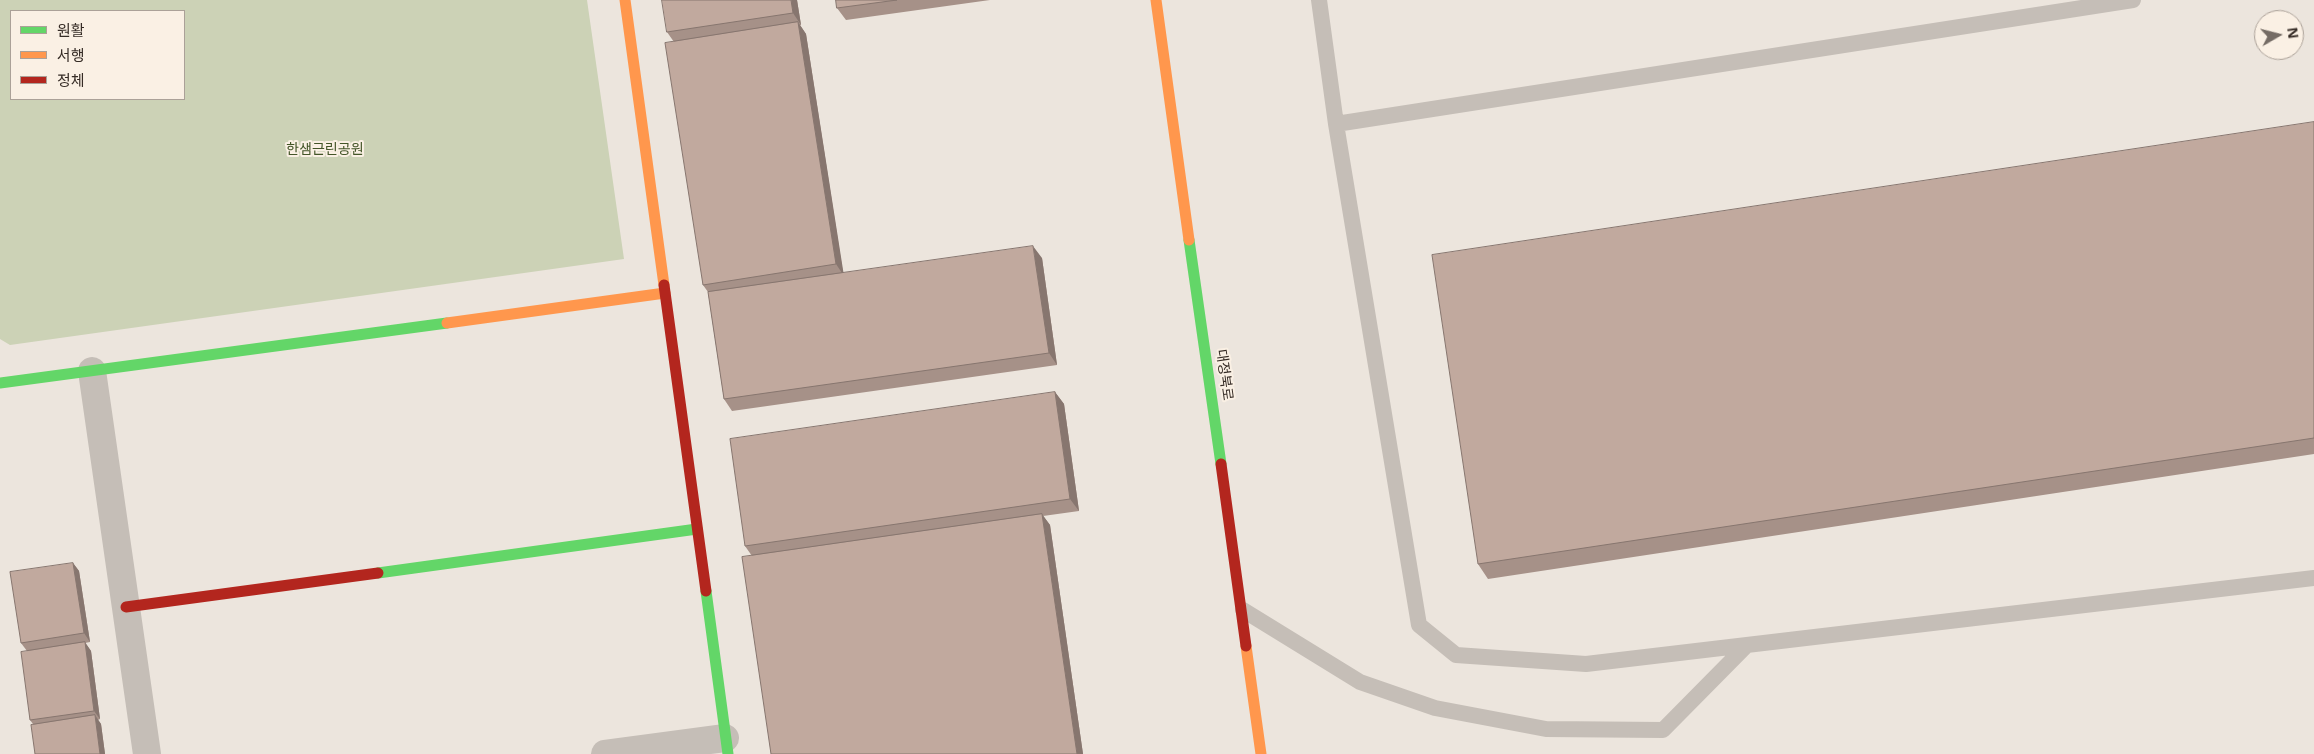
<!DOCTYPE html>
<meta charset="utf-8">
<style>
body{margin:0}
#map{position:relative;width:2314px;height:754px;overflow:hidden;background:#ece5dd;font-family:"Open Sans","Noto Sans KR",sans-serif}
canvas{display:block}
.legend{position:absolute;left:10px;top:10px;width:175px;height:90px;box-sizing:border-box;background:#faf0e4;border:1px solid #aba198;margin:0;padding:6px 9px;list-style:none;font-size:15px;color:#352b25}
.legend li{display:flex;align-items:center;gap:10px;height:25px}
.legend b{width:25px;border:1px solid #aba198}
.north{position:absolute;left:2254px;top:10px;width:50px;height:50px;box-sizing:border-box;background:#faf0e4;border:1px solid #aba198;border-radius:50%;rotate:82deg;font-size:14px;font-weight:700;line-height:20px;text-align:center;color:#352b25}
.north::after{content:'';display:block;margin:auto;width:18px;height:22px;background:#756c65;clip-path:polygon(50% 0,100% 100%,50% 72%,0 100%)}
</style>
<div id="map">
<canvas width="2314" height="754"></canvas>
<ul class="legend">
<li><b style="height:6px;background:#63d668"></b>원활</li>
<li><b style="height:6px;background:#ff974d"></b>서행</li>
<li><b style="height:6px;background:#b3261e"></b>정체</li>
</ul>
<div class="north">N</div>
</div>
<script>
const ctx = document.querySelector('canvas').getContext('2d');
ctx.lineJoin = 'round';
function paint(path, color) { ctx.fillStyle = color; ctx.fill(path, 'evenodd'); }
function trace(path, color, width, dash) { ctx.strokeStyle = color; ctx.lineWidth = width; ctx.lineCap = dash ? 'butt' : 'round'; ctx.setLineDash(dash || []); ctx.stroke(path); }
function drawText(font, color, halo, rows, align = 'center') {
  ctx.font = font + ' "Open Sans","Noto Sans KR",sans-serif'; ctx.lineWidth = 4; ctx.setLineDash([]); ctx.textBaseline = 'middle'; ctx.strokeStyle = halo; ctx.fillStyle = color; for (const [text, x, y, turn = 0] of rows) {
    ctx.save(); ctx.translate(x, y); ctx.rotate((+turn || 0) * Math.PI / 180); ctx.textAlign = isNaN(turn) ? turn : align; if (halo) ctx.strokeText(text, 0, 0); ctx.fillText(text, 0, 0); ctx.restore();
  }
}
paint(new Path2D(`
 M0,0h587l37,259 -614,86 -10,-6zM11,11h173v88h-173z`), '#ccd2b6');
trace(new Path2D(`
 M1319,0l17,124
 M2133,0l-797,124 83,501 37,30 130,9 728,-86
 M1243,610l117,72 75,26 111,21 117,1 83,-84`), '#c5beb7', 16);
trace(new Path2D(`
 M92,371l55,383
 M605,754l120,-16`), '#c5beb7', 28);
trace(new Path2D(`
 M1189,240l32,224
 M0,383l447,-60
 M378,573l319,-44
 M706,591l22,163`), '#63d668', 11);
trace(new Path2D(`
 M625,0l39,285
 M1156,0l33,240
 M447,323l218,-30
 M1246,646l15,108`), '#ff974d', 11);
trace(new Path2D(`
 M664,285l42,306
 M1221,464l25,182
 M126,607l252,-34`), '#b3261e', 11);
paint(new Path2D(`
 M797,0l4,25h-1l6,9 37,239 199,-15 15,107 -325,46 -8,-12 -16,-107 -5,-7 -29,-243 -7,-10z
 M836,0h154l-144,20 -9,-12z
 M2314,122v332l-826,125 -10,-15z
 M1055,392l9,12 15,107 -36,5 7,9 33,229h-312l-19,-198 -7,-10z
 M73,563l6,8 11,71 -5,1 6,8 9,68 -2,1 3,4 4,30h-70l-2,-30 -3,-4 -3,-69 -6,-8z`), '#a69188');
paint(new Path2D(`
 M791,0h6l4,25 -8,-12z
 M798,22l8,12 38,242 -8,-12z
 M1033,246l9,12 15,107 -8,-12z
 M1055,392l9,12 15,107 -9,-12z
 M1042,514l8,11 33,229h-6z
 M73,563l6,8 11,71 -6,-9z
 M85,642l6,9 9,68 -6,-8z
 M95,715l6,9 4,30h-5z`), '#87766f');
const building = new Path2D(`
 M662,0h129l2,13 -126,19z
 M836,0h61l-60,8z
 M798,22l38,242 -133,21 -38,-242z
 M2314,122v316l-836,126 -46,-309z
 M1033,246l16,107 -325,46 -16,-107z
 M1055,392l15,107 -325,47 -15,-107z
 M1042,514l35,240h-306l-29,-197z
 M73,563l11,70 -63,10 -11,-71z
 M85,642l9,69 -64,9 -9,-68z
 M95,715l5,39h-65l-4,-29z`);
paint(building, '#c1a99e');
trace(building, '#87766f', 1);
drawText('14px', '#435528', '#faf0e4', [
 ["한샘근린공원",325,150]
]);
drawText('14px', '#352b25', '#faf0e4', [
 ["대정북로",1224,375,82]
]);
</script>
